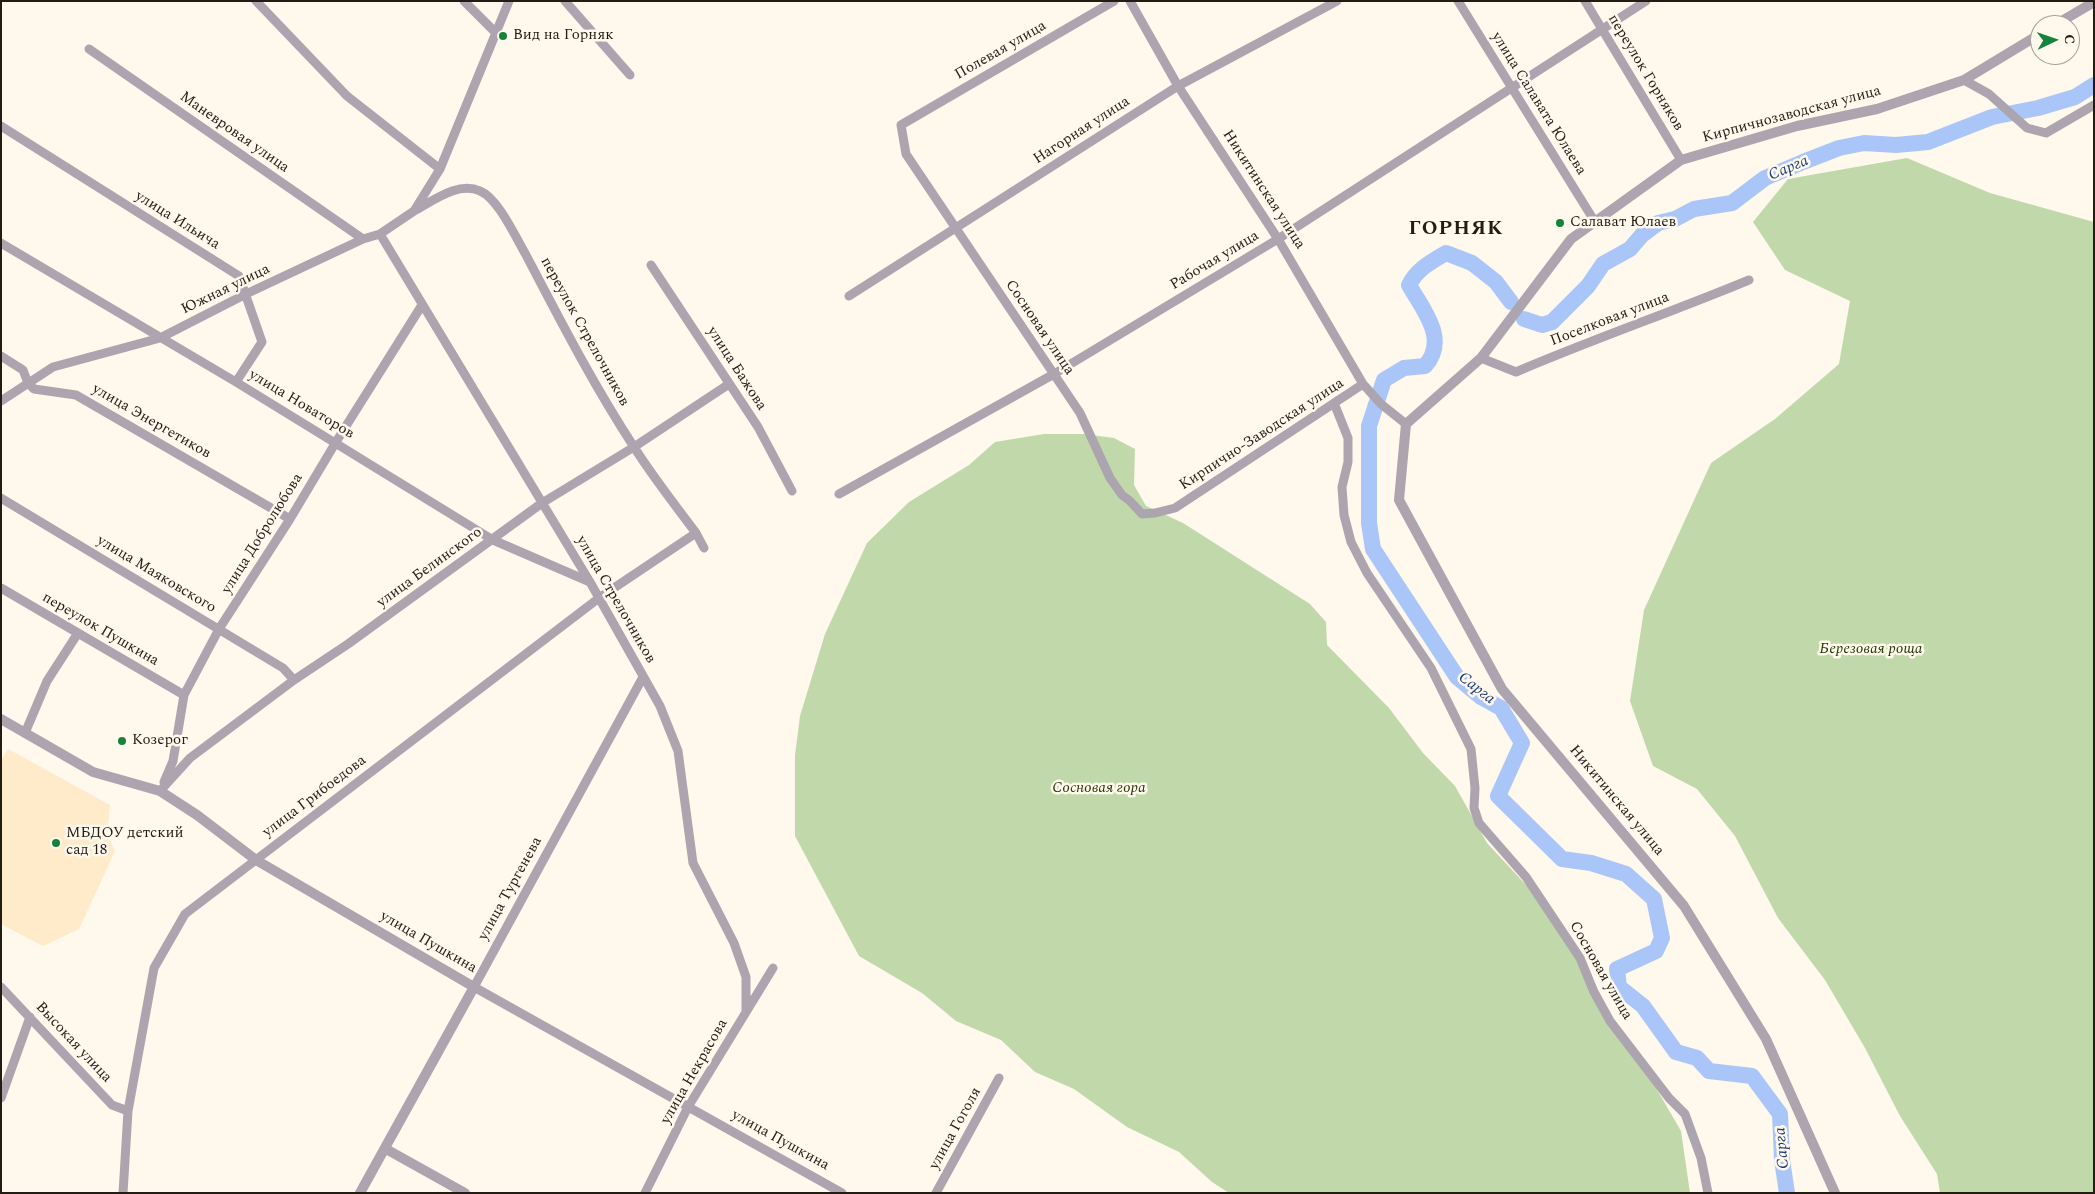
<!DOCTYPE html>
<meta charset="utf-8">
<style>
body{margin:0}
#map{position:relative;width:2095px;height:1194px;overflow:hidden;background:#fef8ed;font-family:Spectral,serif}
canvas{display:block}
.frame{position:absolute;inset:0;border:2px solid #221d13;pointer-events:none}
.north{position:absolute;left:2030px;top:15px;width:50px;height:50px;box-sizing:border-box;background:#fef8ed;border:1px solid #a6a096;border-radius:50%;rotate:87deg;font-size:14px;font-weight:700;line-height:20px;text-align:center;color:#221d13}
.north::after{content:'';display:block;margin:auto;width:18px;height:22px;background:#16833a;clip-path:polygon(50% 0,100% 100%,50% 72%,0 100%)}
</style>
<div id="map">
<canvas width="2095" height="1194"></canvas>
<div class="frame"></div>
<div class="north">С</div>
</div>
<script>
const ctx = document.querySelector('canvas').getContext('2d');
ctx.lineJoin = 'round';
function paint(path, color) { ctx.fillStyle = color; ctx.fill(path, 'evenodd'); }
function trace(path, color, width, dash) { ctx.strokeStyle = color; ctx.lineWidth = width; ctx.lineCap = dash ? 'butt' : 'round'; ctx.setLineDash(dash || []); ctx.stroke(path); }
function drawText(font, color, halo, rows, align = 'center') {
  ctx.font = font + ' Spectral,serif'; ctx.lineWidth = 5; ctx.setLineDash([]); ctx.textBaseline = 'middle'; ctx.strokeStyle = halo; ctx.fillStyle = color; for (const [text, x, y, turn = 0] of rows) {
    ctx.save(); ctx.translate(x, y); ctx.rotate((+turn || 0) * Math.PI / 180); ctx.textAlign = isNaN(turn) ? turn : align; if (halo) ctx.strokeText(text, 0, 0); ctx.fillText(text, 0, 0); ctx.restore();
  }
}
paint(new Path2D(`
 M8,749l102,56 -3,30 8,16 -36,78 -36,17 -42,-22v-164z`), '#ffeac9');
paint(new Path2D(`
 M1907,158l83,35 104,29v971h-154l-3,-19 -37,-58 -35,-68 -40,-68 -47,-62 -43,-82 -38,-47 -44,-23 -23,-65 14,-91 67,-147 64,-44 64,-55 11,-63 -65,-31 -32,-48 35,-43z
 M1044,434h40l30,4 21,11 -1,36 12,21 37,17 127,81 16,18 1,23 62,63 34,45 32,33 32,57 40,43 50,73 24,55 51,67 29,50 9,62h-461l-17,-11 -33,-30 -52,-25 -53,-38 -39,-17 -34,-32 -45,-19 -34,-28 -63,-37 -64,-120v-81l5,-39 25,-82 42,-91 42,-41 60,-37 26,-23z`), '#c1d8aa');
trace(new Path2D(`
 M1511,302l-15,-20 -24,-19 -26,-10c-15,9 -29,16 -37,32 14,25 40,54 16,81l-21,2 -20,12 -15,46v97l4,26 84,128 24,20 20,11 21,35 -24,53 64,63 29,4 35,11 28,25 8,39 -6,13 -39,18 2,18 24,19 33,46 21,6 12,13 43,5 28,38 2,46 5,33
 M1524,319l18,6 10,-3 36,-36 15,-22 27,-15 12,-14 16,-12 17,-4 19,-10 38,-6 33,-25 38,-16 36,-14 25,-5 32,2 32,-3 64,-25 46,-9 37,-11 19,-12`), '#aac6f8', 16);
trace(new Path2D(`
 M256,1l91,95 93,73
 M464,1l32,32
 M565,1l65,74
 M1114,1l-213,124 5,29 174,259 30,65 12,17 8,6 12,13 13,-1 20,-5 188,-124
 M1130,1l48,85 100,153 85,145 18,20 25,20
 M1458,1l137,221
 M1585,1l96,159
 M89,49l274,190
 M1964,80l25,14 38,34 19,5 48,-28
 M1,126l238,150 23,66 -26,40
 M414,211c19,-10 44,-30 66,-20 18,7 36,47 46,64 34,65 68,131 108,192 19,30 41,58 62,86l8,15
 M380,234l210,348 70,124 18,45 15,112 41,80 12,34v34
 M1,243l235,139 257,158 97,42
 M651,265l107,162 34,64
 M849,296l329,-210 159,-85
 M1,356l22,14 5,13 6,6 42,6 214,124
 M1481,358l35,14c77,-33 156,-60 233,-92
 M1,401l52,-34 107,-29 86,-44 117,-55 17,-5 34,-23 26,-42 69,-168
 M1334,403l14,35v24l-6,25 2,28 7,27 16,31 64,95 40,81 4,39 -1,20 5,15 47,54 54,81 14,34 16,29 59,77 16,16 16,44 7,35
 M839,494l215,-120 224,-135 368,-238
 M1,498l282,170 11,12
 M1,588l183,107
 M643,677l-169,310 368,206
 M25,733l22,-52 31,-48
 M164,782l9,-21 11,-66 35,-66 71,-110 46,-77 86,-137
 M160,791l30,-33 104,-78 54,-36 194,-141 92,-56 95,-63
 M1,987l111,118 16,6
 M1,1098l29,-81
 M123,1193l5,-82 26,-143 31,-54 414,-316 97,-65
 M645,1193l43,-86 85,-139
 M936,1193l63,-115`), '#aca4ae', 9);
trace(new Path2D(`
 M2055,25l39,-23
 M1,719l92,53 67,19 37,24 59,45 218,127 -114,206
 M386,1149l79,44
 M1835,1193l-69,-154 -82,-133 -182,-217 -103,-189 7,-76 75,-66 90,-119 110,-79 116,-34 80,-17 87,-29 76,-46`), '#aca4ae', 10);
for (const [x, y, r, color] of [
 [503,36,5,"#16833a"],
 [1560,223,5,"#16833a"],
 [122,741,5,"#16833a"],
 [56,843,5,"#16833a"]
]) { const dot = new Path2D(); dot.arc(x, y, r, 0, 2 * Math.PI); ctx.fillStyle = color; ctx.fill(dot); trace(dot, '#fef8ed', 2); }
drawText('15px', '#221d13', '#fef8ed', [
 ["Вид на Горняк",513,36],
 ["Салават Юлаев",1570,223],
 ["Козерог",132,741],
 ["МБДОУ детский",66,834],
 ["сад 18",66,851]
], 'left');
drawText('15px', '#221d13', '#fef8ed', [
 ["Полевая улица",1001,51,-30],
 ["переулок Горняков",1645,73,59],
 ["улица Салавата Юлаева",1538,104,58],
 ["Кирпичнозаводская улица",1792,115,-15],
 ["Нагорная улица",1082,131,-33],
 ["Маневровая улица",234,133,35],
 ["Никитинская улица",1263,190,57],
 ["улица Ильича",177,221,32],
 ["Рабочая улица",1215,261,-31],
 ["Южная улица",226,290,-26],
 ["Поселковая улица",1610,320,-21],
 ["Сосновая улица",1039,328,56],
 ["переулок Стрелочников",584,332,61],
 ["улица Бажова",736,369,57],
 ["улица Новаторов",301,405,31],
 ["улица Энергетиков",151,422,30],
 ["Кирпично-Заводская улица",1262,435,-33],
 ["улица Добролюбова",263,534,-58],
 ["улица Белинского",430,568,-36],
 ["улица Маяковского",156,575,31],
 ["улица Стрелочников",615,600,60],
 ["переулок Пушкина",100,630,30],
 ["улица Грибоедова",315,797,-37],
 ["Никитинская улица",1616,801,50],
 ["улица Тургенева",511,889,-61],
 ["улица Пушкина",428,943,30],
 ["Сосновая улица",1600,971,60],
 ["Высокая улица",73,1043,47],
 ["улица Некрасова",695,1072,-60],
 ["улица Гоголя",956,1129,-61],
 ["улица Пушкина",780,1141,29]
]);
drawText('italic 15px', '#233900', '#fef8ed', [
 ["Березовая роща",1871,650],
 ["Сосновая гора",1099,789]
]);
drawText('italic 16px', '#1f3e79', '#fef8ed', [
 ["Сарга",1789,169,-23],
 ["Сарга",1476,689,38],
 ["Сарга",1783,1148,-95]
]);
ctx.letterSpacing = '1px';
drawText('bold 20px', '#221d13', '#fef8ed', [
 ["ГОРНЯК",1456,230]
]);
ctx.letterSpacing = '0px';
</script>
